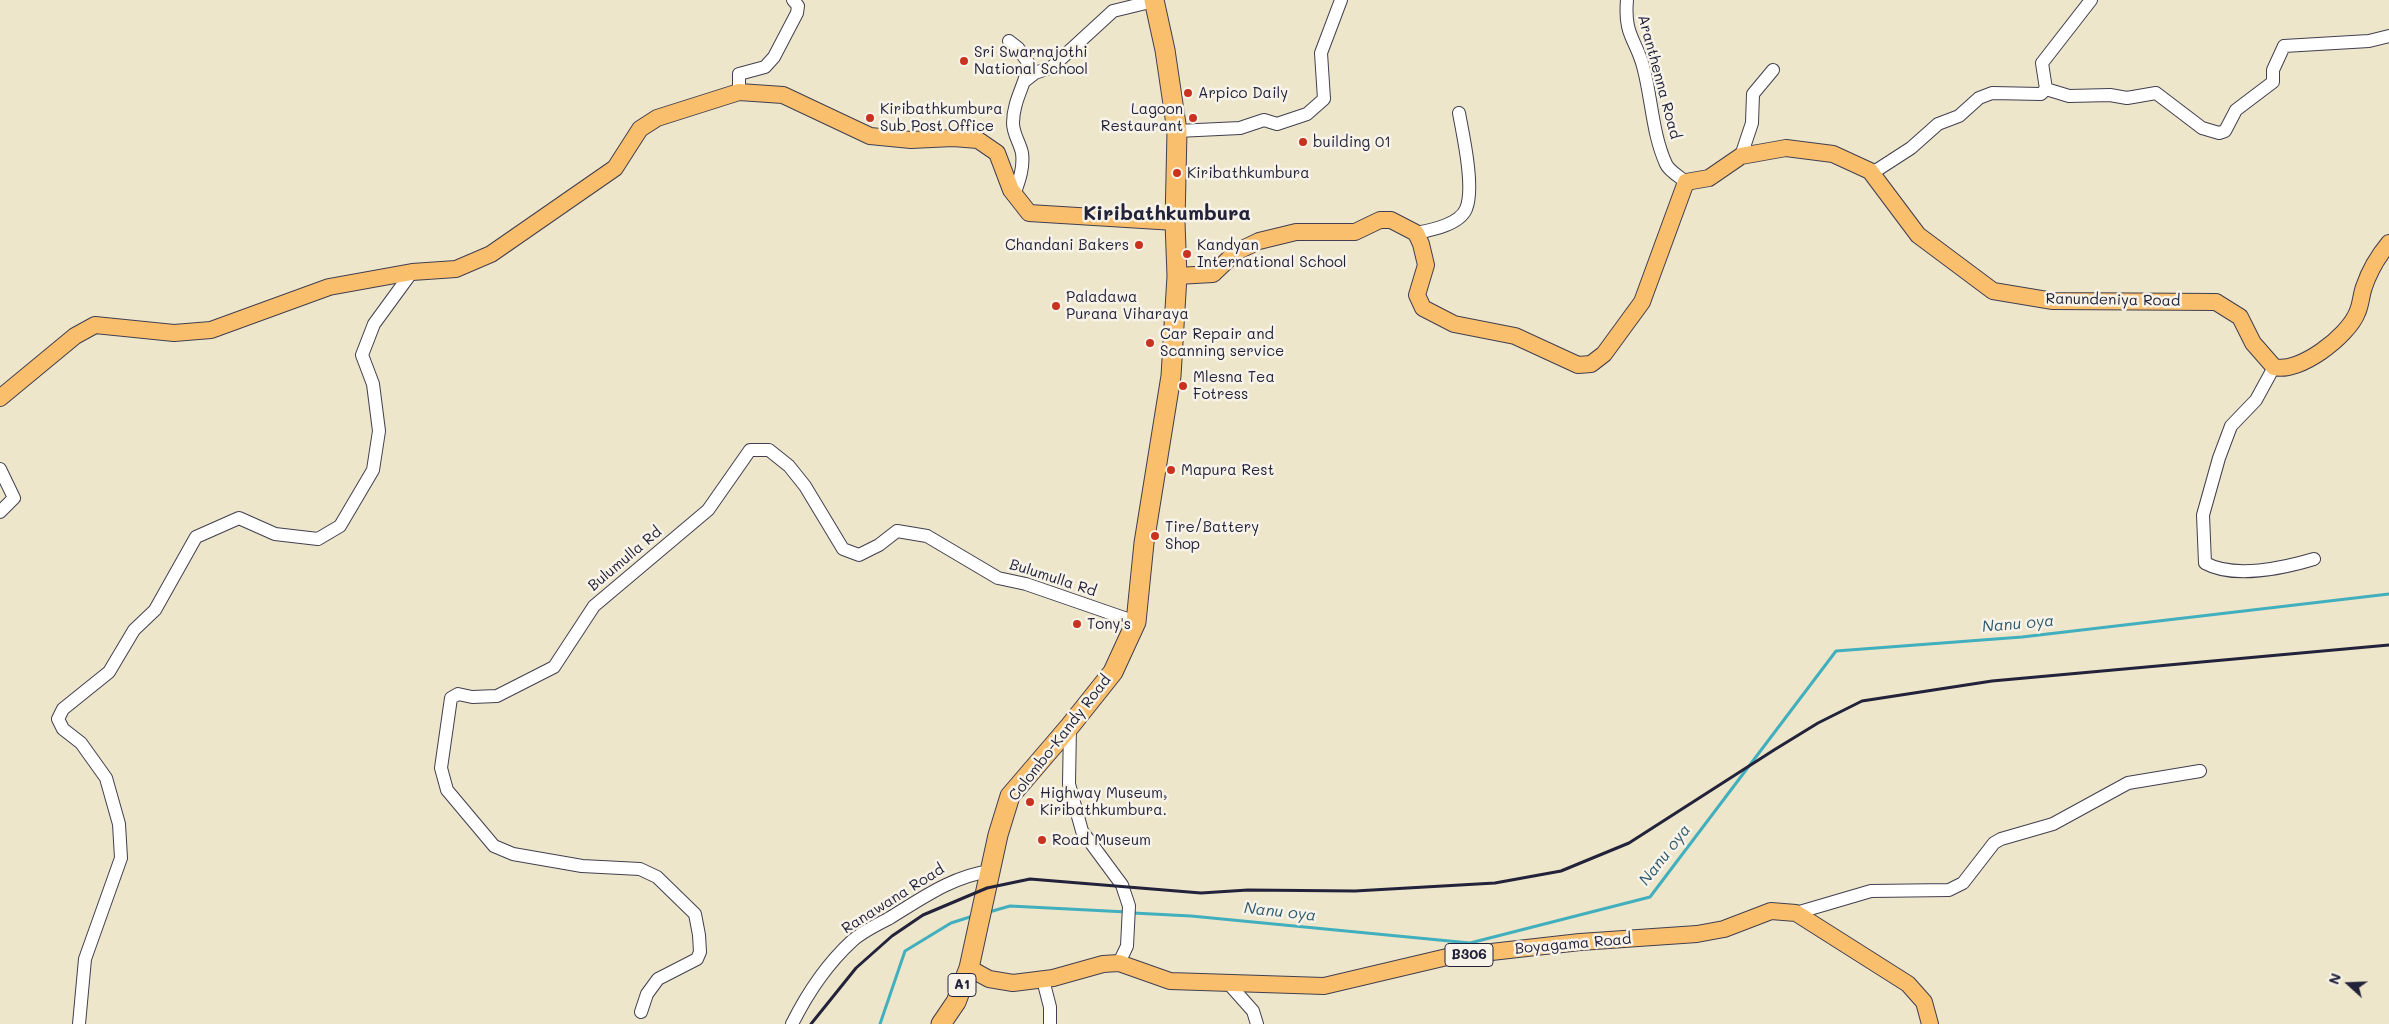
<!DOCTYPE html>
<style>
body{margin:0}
#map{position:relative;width:2389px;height:1024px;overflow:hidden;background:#eee6ca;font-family:Mali,sans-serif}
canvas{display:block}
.north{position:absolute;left:2324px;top:959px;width:50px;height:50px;-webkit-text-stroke:4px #f7f3e8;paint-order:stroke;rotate:290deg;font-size:14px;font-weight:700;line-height:20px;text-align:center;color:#22223b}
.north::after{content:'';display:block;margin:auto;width:18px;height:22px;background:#22223b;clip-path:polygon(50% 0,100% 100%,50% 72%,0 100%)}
</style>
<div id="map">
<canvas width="2389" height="1024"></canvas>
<div class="north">N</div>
</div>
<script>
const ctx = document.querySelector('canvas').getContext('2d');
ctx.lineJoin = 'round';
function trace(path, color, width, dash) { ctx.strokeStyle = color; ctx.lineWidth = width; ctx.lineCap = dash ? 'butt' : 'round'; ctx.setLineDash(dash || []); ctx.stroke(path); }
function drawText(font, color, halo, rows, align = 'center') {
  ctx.font = font + ' Mali,sans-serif'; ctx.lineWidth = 5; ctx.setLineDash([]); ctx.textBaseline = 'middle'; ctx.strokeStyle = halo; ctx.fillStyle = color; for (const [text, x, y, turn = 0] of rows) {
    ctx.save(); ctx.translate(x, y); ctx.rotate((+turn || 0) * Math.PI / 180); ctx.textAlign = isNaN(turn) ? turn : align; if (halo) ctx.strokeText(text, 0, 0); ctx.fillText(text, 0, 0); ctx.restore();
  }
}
trace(new Path2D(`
 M989,912l21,-6 117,6
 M1133,913l58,3 279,27 180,-46 186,-246 186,-14 367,-43
 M880,1024l25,-73 46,-28 22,-7`), '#41afbd', 3);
const minor = new Path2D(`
 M1627,0c-3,35 8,38 16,66 9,33 9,67 23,98 3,7 14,13 20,18
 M1009,41l9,7 11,16c-4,21 -16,37 -16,59 0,11 7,20 9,30 2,15 -3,28 -8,42
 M1026,80l9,-7 17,-6 61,-56 41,-10
 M2046,89l-4,-26 49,-63
 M739,92v-18l26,-7 9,-10 23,-44 1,-7 -5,-6
 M1177,131l63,-3 24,-8 13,4 30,-10 17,-15 -3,-46 20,-53
 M1741,156l11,-33 1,-29 20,-24
 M1870,171l7,-1 34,-22 27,-24 21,-8 20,-18 13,-5 49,1 5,-5 23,7 41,-1 17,3 29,-5 46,35 17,5 6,-2 11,-21 37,-28v-12l11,-24 85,-5 20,-5
 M1416,233c15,-3 43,-8 50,-24 9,-21 -3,-74 -7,-96
 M2274,367l-18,33 -25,26 -12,32 -16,57 2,48c29,16 79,5 109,-4
 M0,469l14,29 -14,14
 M1070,726l-1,58 13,47 40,54 7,21 -2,40 -8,17
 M1796,913l75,-22 78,-1 14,-7 31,-40 7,-4 52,-15 75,-41 72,-12
 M1043,980l7,27v17
 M1229,984l24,27 4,13
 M641,1012l6,-18 11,-15 39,-20 3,-7 -1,-17 -4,-21 -38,-37 -17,-8 -58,-3 -69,-12 -19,-8 -47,-56 -6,-22 10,-70 7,-4 14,3 25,-1 57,-29 40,-61 114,-96 42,-60h19l20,16 16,20 38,63 16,6 20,-10 18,-14 30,5 71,42 28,6 110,38
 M79,1024l6,-65 36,-101 -2,-34 -13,-46 -25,-35 -18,-14 -5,-10 5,-10 46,-37 25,-42 21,-20 41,-73 43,-19 36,16 43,5 22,-13 33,-56 6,-39 -6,-47 -11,-29 12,-31 38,-52
 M792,1024c15,-30 35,-60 60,-83 10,-9 24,-16 36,-22 33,-20 64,-43 103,-48`);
const major = new Path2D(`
 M1177,276l36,-2 23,-22 23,-11 37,-9h59l25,-12h11l25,13 5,11 5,21 -9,30 6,13 31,16 61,12 63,29 13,-1 13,-10 38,-52 44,-120 23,-4 32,-22 45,-8 47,6 37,17 48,64 75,56 60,10 163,1 24,15 13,26 21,24c25,7 74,-31 83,-54 4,-8 4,-18 7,-26 5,-15 15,-32 25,-44
 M0,398l75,-62 20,-11 79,8 37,-3 118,-43 83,-15 44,-3 35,-15 124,-86 25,-39 17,-11 82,-26 44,3 87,41 41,4 42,-2 25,2 19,13 14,37 18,23 146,9
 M969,968l20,11 24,4 40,-5 50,-14 16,-1 51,18 154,5 123,-29 133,-15 117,-8 27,-5 47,-18 25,2 112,71 16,18 6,22`);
const highway = new Path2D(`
 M941,1024l15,-22 13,-34 29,-133 12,-39 60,-70 43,-54 23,-50 8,-79 27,-167 6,-100 -2,-54 2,-91 -12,-81 -11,-50`);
trace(minor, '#413f50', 14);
trace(major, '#413f50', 18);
trace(highway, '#413f50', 21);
trace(minor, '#fff', 12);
trace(major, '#f9bf6d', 16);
trace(highway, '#f9bf6d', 19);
trace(new Path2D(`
 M811,1024l45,-56 36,-32 31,-21 64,-27 43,-9 171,14 47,-3 107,1 140,-8 66,-12 68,-28 145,-93 44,-27 44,-22 130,-20 397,-36`), '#22223b', 3);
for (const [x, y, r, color] of [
 [964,61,5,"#c8321e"],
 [1188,93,5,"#c8321e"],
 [870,118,5,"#c8321e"],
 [1193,118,5,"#c8321e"],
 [1303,142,5,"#c8321e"],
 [1177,173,5,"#c8321e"],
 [1139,245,5,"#c8321e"],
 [1187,254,5,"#c8321e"],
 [1056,306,5,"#c8321e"],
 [1150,343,5,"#c8321e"],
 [1183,386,5,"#c8321e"],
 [1171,470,5,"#c8321e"],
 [1155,536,5,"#c8321e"],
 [1077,624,5,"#c8321e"],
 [1030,802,5,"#c8321e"],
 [1042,840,5,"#c8321e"]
]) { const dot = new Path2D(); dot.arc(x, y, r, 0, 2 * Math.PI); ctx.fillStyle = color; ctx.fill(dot); trace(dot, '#f7f3e8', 2); }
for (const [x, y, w] of [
 [1469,955,48],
 [962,985,28]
]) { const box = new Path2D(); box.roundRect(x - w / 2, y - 11.5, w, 23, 4); ctx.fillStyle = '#f7f3e8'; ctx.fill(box); trace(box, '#22223b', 1); }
drawText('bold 14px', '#22223b', null, [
 ["B306",1469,955],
 ["A1",962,985]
]);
drawText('15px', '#22223b', '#f7f3e8', [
 ["Sri Swarnajothi",974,52],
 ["National School",974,69],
 ["Arpico Daily",1198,93],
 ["Kiribathkumbura",880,109],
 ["Sub Post Office",880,126],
 ["Lagoon",1183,109,"right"],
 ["Restaurant",1183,126,"right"],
 ["building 01",1313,142],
 ["Kiribathkumbura",1187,173],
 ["Chandani Bakers",1129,245,"right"],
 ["Kandyan",1197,245],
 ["International School",1197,262],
 ["Paladawa",1066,297],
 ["Purana Viharaya",1066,314],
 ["Car Repair and",1160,334],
 ["Scanning service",1160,351],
 ["Mlesna Tea",1193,377],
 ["Fotress",1193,394],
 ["Mapura Rest",1181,470],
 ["Tire/Battery",1165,527],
 ["Shop",1165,544],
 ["Tony's",1087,624],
 ["Highway Museum,",1040,793],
 ["Kiribathkumbura.",1040,810],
 ["Road Museum",1052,840]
], 'left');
drawText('15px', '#22223b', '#f7f3e8', [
 ["Aranthenna Road",1659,77,75],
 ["Ranundeniya Road",2113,300,1],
 ["Bulumulla Rd",625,559,-40],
 ["Bulumulla Rd",1053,578,18],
 ["Colombo-Kandy Road",1060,738,-52],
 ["Ranawana Road",893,899,-32],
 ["Boyagama Road",1573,944,-5]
]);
drawText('italic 16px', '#2e5a6f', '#f7f3e8', [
 ["Nanu oya",2018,624,-5],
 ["Nanu oya",1665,855,-52],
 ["Nanu oya",1280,912,6]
]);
drawText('bold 20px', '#22223b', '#f7f3e8', [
 ["Kiribathkumbura",1167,214]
]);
</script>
